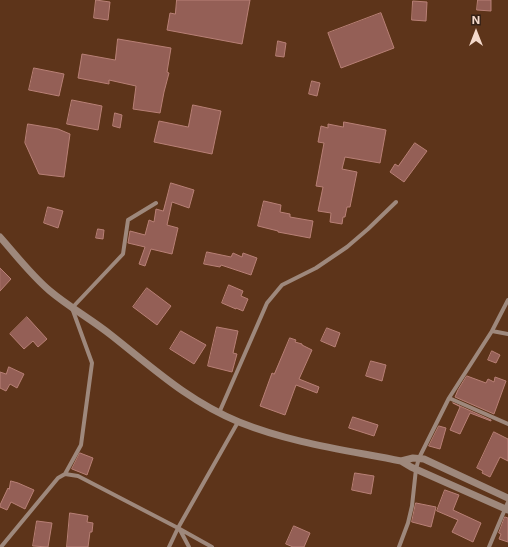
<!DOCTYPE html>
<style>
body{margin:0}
#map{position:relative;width:508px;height:547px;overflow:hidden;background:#5d341a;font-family:Inter,sans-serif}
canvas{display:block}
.north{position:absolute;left:456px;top:12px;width:40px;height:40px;-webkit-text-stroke:3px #352116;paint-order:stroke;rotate:0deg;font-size:11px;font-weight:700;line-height:16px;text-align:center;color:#f4d9cb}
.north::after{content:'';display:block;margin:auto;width:14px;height:18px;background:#f4d9cb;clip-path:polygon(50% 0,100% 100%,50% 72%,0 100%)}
</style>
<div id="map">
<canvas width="508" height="547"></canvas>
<div class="north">N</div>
</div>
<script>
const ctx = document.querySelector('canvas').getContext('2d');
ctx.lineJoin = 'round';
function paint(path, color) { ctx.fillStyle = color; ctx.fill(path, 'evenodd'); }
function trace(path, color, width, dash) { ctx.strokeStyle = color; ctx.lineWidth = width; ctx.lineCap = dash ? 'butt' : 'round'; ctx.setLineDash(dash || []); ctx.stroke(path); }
const building = new Path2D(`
 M96,0l14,2 -2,18 -14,-2z
 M177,0h73l-8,44 -75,-14 3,-17 5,1z
 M478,0h13v11l-14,-1z
 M413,1l14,1 -1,19 -14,-1z
 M381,13l13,35 -53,20 -13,-35z
 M118,39l53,9 -4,24 2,1 -5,19 -4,21 -27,-4 3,-23 -27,-6v4l-31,-6 4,-24 33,6z
 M278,41l8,2 -2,14 -8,-1z
 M34,68l30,6 -5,22 -30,-6z
 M312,81l8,2 -3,13 -8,-2z
 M72,100l30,6 -4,24 -31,-6z
 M193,105l28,6 -9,43 -58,-12 5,-21 29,6z
 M115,113l7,2 -2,13 -7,-2z
 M344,122l42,8 -6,33 -35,-6 -3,12 15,3 -7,35h-3l-2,10h-2l-1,7 -12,-2 1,-9 -13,-2 5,-24 -7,-1 8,-43 -6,-1 3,-16 7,2v-4l15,3z
 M28,124l30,5 12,5 -6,43 -25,-3 -14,-31z
 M415,143l12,8 -23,31 -14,-10 5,-8 3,2z
 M171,183l23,7 -5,18 -17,-6 -5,23 11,3 -6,26 -21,-5 -6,17 -6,-2 6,-17 -17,-4 2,-12 15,4 4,-15 5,2 2,-13 7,2z
 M264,201l17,4 -1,7 10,2v3l23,4 -3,17 -32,-6v-1l-20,-5z
 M48,207l15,4 -5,17 -14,-5z
 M98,229l6,1 -1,9 -7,-1z
 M207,252l24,5 2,-4 9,4 1,-4 14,5 -6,17 -30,-10 -1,2 -16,-3z
 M0,268l11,11 -11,12z
 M229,285l14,6 -2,5 7,3 -5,12 -7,-3v1l-14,-6z
 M147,288l24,18 -14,19 -24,-18z
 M27,317l20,22 -9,8 -5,-6 -9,8 -14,-15z
 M217,327l21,4 -5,22 4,1 -5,18 -24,-6z
 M327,328l13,5 -5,14 -14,-6z
 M181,331l25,14 -12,19 -24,-15z
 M290,338l6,2 -1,2 7,2v1l10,5 -13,29 20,8 -2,6 -21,-8 -11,30 -25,-9 12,-33 2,1z
 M492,351l8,4 -4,8 -8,-3z
 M371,361l15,4 -4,16 -16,-5z
 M9,367l15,7 -7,14 -7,-4 -4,7 -6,-3v-16l6,2z
 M467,376l19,7 2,-4 6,3 1,-5 11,4 -12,33 -39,-17 3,-7z
 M453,403l38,17v1l-21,-8 -10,21 -10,-4 10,-23z
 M353,417l25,8 -4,11 -25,-8z
 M439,426l7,2 -6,21 -11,-3z
 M494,432l14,7v22l-8,-4 -10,20 -8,-4 1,-2 -6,-3z
 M80,453l13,5 -6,17 -15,-6z
 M355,473l19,3 -3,18 -19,-4z
 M11,481l7,2 16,7 -9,19 -14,-7 -4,8 -7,-3v-2l8,-17 1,1z
 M445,490l14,5 -6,15 28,13 -8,19 -21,-10 6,-12 -21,-9z
 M416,503l20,4 -5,20 -19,-5z
 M70,513l18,3 -1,6 6,1 -1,9h-2l-2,15h-21z
 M505,517l3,1v24l-9,-3 2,-5 -2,-1z
 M37,521l15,2 -4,24 -15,-1z
 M294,526l16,7 -6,14h-11l-7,-3z`);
paint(building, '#945f56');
trace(building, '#b88076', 1);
trace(new Path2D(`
 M492,331l16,-31
 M449,398l59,26
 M219,413l48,-110 15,-18 34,-17 31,-21 21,-18 28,-27
 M65,474l16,-29 11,-82 -20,-55 51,-54 5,-34 28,-17
 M179,528l10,19
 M1,547l57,-69 7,-4 13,2 100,52 34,19
 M169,547l9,-19 60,-106
 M399,547l9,-24 4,-17 4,-37 3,-11 30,-60 43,-67 16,3
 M489,547l19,-45`), '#9e887c', 4);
trace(new Path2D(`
 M0,237c16,18 31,38 50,54 19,16 41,28 61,44 42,33 77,66 128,87 52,21 107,28 162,39l10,6 97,43
 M401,461l12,-3 11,1 84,39`), '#9e887c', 7);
</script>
